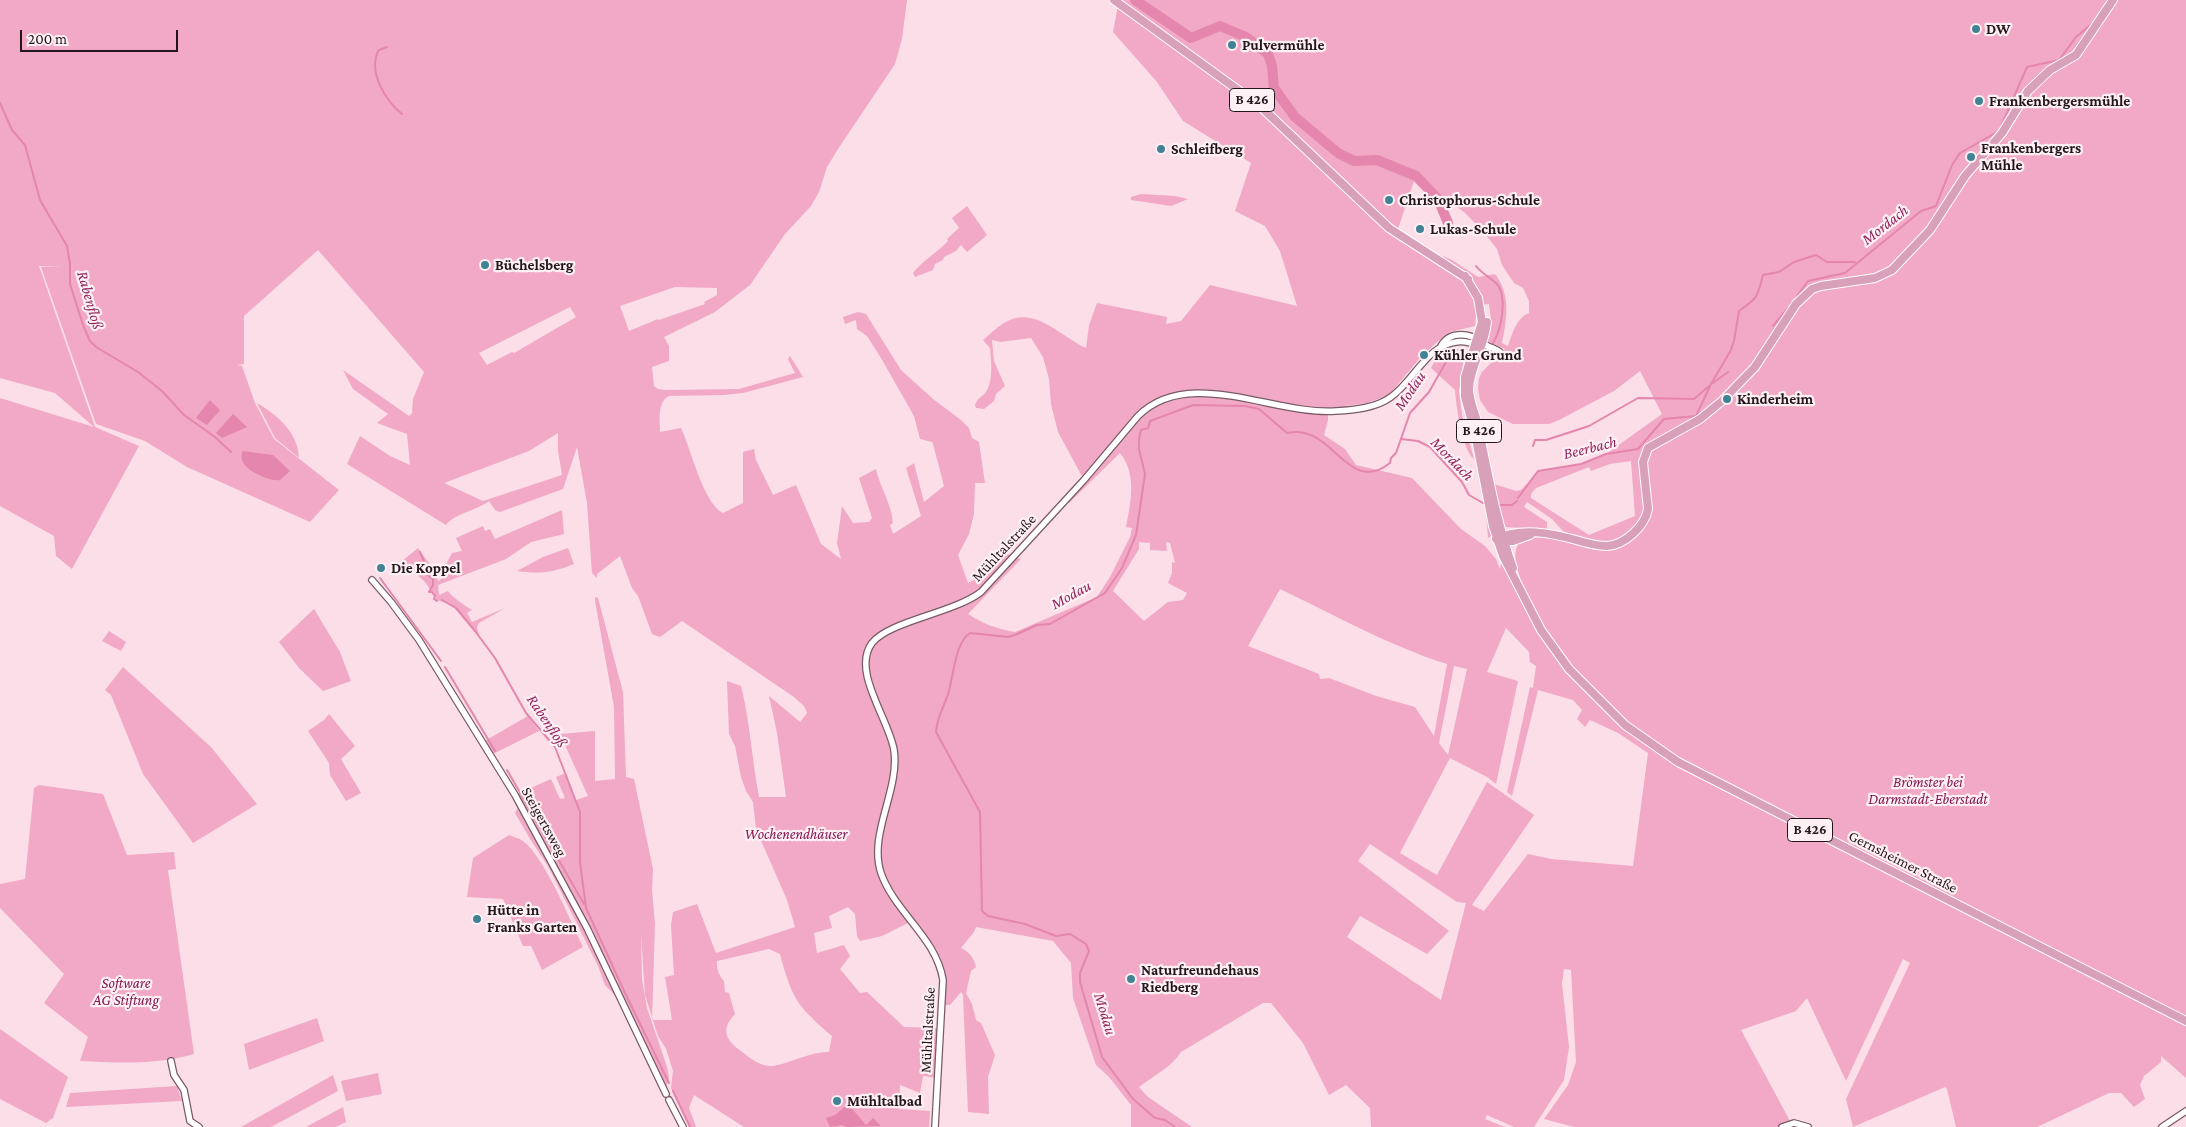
<!DOCTYPE html>
<meta charset="utf-8">
<style>
body{margin:0}
#map{position:relative;width:2186px;height:1127px;overflow:hidden;background:#fbdee8;font-family:"Crimson Pro",serif}
canvas{display:block}
.scale{position:absolute;left:20px;top:30px;width:158px;height:22px;box-sizing:border-box;border:2px solid #24171c;border-top:0;padding-left:6px;font-size:15px;line-height:18px;white-space:nowrap;color:#24171c;-webkit-text-stroke:4px #fff0f5;paint-order:stroke}
</style>
<div id="map">
<canvas width="2186" height="1127"></canvas>
<div class="scale">200 m</div>
</div>
<script>
const ctx = document.querySelector('canvas').getContext('2d');
ctx.lineJoin = 'round';
function paint(path, color) { ctx.fillStyle = color; ctx.fill(path, 'evenodd'); }
function trace(path, color, width, dash) { ctx.strokeStyle = color; ctx.lineWidth = width; ctx.lineCap = dash ? 'butt' : 'round'; ctx.setLineDash(dash || []); ctx.stroke(path); }
function drawText(font, color, halo, rows, align = 'center') {
  ctx.font = font + ' "Crimson Pro",serif'; ctx.lineWidth = 4.5; ctx.setLineDash([]); ctx.textBaseline = 'middle'; ctx.strokeStyle = halo; ctx.fillStyle = color; for (const [text, x, y, turn = 0] of rows) {
    ctx.save(); ctx.translate(x, y); ctx.rotate((+turn || 0) * Math.PI / 180); ctx.textAlign = isNaN(turn) ? turn : align; if (halo) ctx.strokeText(text, 0, 0); ctx.fillText(text, 0, 0); ctx.restore();
  }
}
paint(new Path2D(`
 M0,0h907l-5,39 -7,25 -57,85 -11,18 -8,25 -8,14 -26,28 -35,51 -35,27 -51,25 5,9v15l-17,6 2,19 4,3 7,1 74,-1 56,-16 -7,-14 2,-3 13,21 -60,16 -20,2 -54,1c-12,6 -9,24 -9,36l21,-4c10,21 22,75 42,85l20,-10v-51l11,-3 2,11 17,35 23,-10 25,59 20,15 -4,-16 5,-37 11,17 16,-1 3,-4 -13,-40 17,-9c4,19 15,33 17,54l-3,2 3,9 28,-18 -15,-48 8,-5 10,39 20,-16 -11,-42 -1,-2 -12,-3 -6,-23 -33,-58 -14,-22 -10,-7 -1,-9 -11,4 -2,-7 15,-5 8,2 35,56 32,29 28,21 8,8 3,10 7,4 6,41h-10l-1,31 -5,20 -11,21 10,28 18,-9 22,-20 13,5 -53,55c15,10 29,15 47,18l82,-35 13,-20 20,-40 2,-9 -6,-1c5,-26 11,-53 -6,-74l-51,50h-6l21,-23 -26,-48 -7,-28 -2,-25 -6,-22 -12,-19 -31,4 -8,-2 2,21 11,25 -9,8 -2,7 -10,8 -8,-1 -1,-3c2,-6 6,-8 10,-12 9,-11 6,-33 5,-45l-7,-8c7,-6 14,-13 21,-17 30,-19 57,14 82,25l3,-23 8,-22 70,14 -1,7 15,-3 29,-36 87,21 -17,-55 -15,-25 -30,-15 16,-48 -68,-42 -26,-39 -44,-50 6,-32h1067v1078l-25,-22v6l-17,14 -4,9 5,14 -11,8 -13,-14h-12l-72,34h-81l-9,-38 -2,-2 -92,40 -7,-28 64,-136 -7,-4 -57,122 -39,-83 -11,13 -55,19 49,91 -11,6h-205l-30,-8 24,-34 8,-23 -5,-92 -7,-1 -2,14 7,64 -5,33 -30,47h-20l-27,-12 -2,4 20,8h-134l-1,-19 -24,-23 -17,10 -26,-52 -32,-40h-8l-82,49c-9,15 -28,24 -42,35l9,10 44,30h-61v-22l-22,-28 -13,-12 -23,-67 -2,-35 -18,-22 -77,-14 -2,5 -13,16c8,4 13,9 15,19l-5,4 -5,22 6,11 4,16 5,3 14,32 -7,22 1,37 -21,-2 -5,-117 -2,-3 -11,13h-7l-2,-38 -29,-46 -30,15 -22,5 -3,-5 -2,-22 -7,-7 -19,9 3,12 -18,5 3,20 27,-8 6,11 -10,13 20,24 7,-1 37,35 37,1 -3,50 -15,-2 -3,17 -20,-8 -1,24 31,2 -1,16h-185l-50,-32 -5,13 7,19h-6l-19,-39 2,-17 -7,-22 -8,-13 -13,-41 -4,-61 1,45 5,29 20,59 2,10 -3,13 -41,-84 -20,-21 -7,-19 -50,-100 -18,-27 -15,-26 5,-10 -5,-8 36,-16 9,20 5,-1 -9,-21 10,-4 10,27 12,-4 -28,-62 35,-3v50l20,-2 -1,-72 -19,-106v-4l3,1 25,94 3,85 8,2 19,90 -1,21 3,34 -3,96h20l-7,-43 9,-2 -3,-50 2,-13 24,-8 19,49 79,-26 -8,-27 -31,-71 -3,-27 -7,-11 -5,-14 -6,-31 -6,-12 -2,-53 14,5c9,36 11,74 18,111h27l-9,-64 -8,-37 31,26 7,-9 -3,-7 -10,-9 -112,-76 -22,16 -8,-3 -14,-38 -6,-8 -12,-32 -23,18v4l-5,-5 -5,-70 -10,-56 -14,42 -63,23 -5,-2 -6,-9c-11,9 -36,13 -43,24l-99,-61 13,-28 30,20 20,9 -3,-31 -30,-11 11,-9 -35,-25 -10,-19 66,46 3,-3 1,-14 11,-27 -106,-122 -74,66v48l-7,1 5,1 13,37 19,36 65,51 -29,32 -123,-55 -42,-26 -49,-17 -55,-157h22l-24,-1 56,161 44,19 -67,123 -16,-13 -2,-20 -54,-30v-108l94,29 -39,-34 -55,-15zM1415,178l49,34 17,17 16,20 5,16 12,18 9,5 6,13v12c-12,4 -17,21 -21,33l-6,-3c5,-25 9,-48 -7,-69l-17,3 -26,-17 -24,-10 -30,-21zM675,287l42,1v7l-13,7 1,2 -46,16 -1,-1 -29,12 -9,-25zM1489,304l2,16 -3,22 17,7 -23,23 -3,6 -1,11 2,11 8,12 25,12h36l10,-4 55,-29 26,-20 22,43 -56,40 -25,10 -42,7 -18,19 -5,1 -35,-11 -2,-5 7,36 2,27 16,-11 43,2v-7l-23,-15 3,-5 25,17 11,12 30,14 -2,4 -5,-1 -2,-3 -35,-8 -19,1 -11,5c-10,14 3,38 8,53l-7,4 -17,-37 -2,1 -1,5 -4,-10 -11,-13 -24,-17 -49,-51 -56,-13 -11,-16 -21,-14 4,-15v-12l39,-5 22,-8 30,-36 17,-16 14,-11 25,-6 2,-21zM570,307l6,10 -62,36 -2,-1 -25,13 -8,-12zM558,433v18l4,24 -79,26 -39,-18 85,-32zM1631,461l4,55 -46,19 -58,-37v-4l5,-6 53,-21 2,4 19,-7zM1139,542l11,1v7l17,1 -1,-9 4,1 5,20 -3,-1v11l-4,10 19,10 -4,7 -15,2 -24,19 -31,-30 26,-42zM1280,589c55,26 109,57 167,75l-13,72 -19,-29 -39,-11 -47,-18 -9,1 -1,-5 -71,-28zM1506,628l23,24 1,10 6,4 -3,22 -3,-1 -23,105 5,4 26,-106 35,10 9,10 -5,9 8,8 5,-7 28,13 30,20 -15,113 -82,-7 -23,-5 -44,57 -12,-6 62,-90 -47,-33 -50,93 -37,-22 50,-95 37,19 9,7 22,-103 -31,-9zM1454,666l13,3 -19,86 -9,-12zM1370,844l87,58 9,1 -25,97 -94,-63 13,-21 67,38 22,-23 -91,-70zM769,949l11,5c12,45 17,52 52,82l-3,16c-21,0 -37,11 -56,14 -10,1 -21,-6 -28,-12 -17,-12 -27,-22 -10,-40l-6,-21 -4,-1 -1,-11c-5,-5 -8,-13 -7,-20z
 M1141,194l34,2 13,3 -17,7 -40,-6v-3z
 M967,206l20,29 -20,17 -6,-7 -5,6 -12,6 -1,3 -8,4 -2,6 -18,7 -2,-4c9,-12 25,-21 35,-32l-1,-2 12,-11 -7,-10z
 M1448,348l17,2 -6,41 3,24 12,44c-12,-9 -18,-54 -19,-69l-24,-22 6,-11z
 M257,403c20,12 41,29 42,55l-24,-20z
 M562,510l2,24 -33,8 -25,17 -68,26 1,10 9,-4c4,6 17,15 24,19l-5,3 5,9 33,-14 -26,15 -2,4 2,9c-12,-16 -23,-33 -44,-36l1,-2 -11,-16 -23,-21 16,-13 18,25 2,8 13,-8 -6,-7 7,-13 10,-2 -6,-13 27,-12 2,5 5,-2 5,10z
 M568,548l6,16c-22,9 -34,10 -57,7l26,-14z
 M314,609l26,43 11,29 -28,10 -24,-23 -20,-26z
 M109,631l17,11 -5,9 -19,-10z
 M123,667l88,80 46,57 -64,39 -50,-69 -32,-79 -6,-5z
 M329,714l26,32 -14,13 20,34 -15,8 -16,-26 -1,-12 -21,-32 16,-11z
 M528,716l11,15 -48,24 -8,-13z
 M39,785l64,9 24,61 47,-3 2,17 -8,1 26,184c-38,11 -75,9 -114,7l8,-24 -44,-34 20,-29 -64,-66v-24l25,-5 9,-91z
 M509,835c4,2 10,3 14,6 22,17 47,79 60,106l-41,23 -11,-24h-8l-20,-47 -36,-2 6,-39z
 M317,1018l7,23 -75,29 -5,-26z
 M0,1029l68,48 -15,41 -7,5 -46,-24z
 M378,1073l4,21 -36,7 -5,-20z
 M333,1075l5,16 -67,36h-30z
 M177,1086l5,15 -116,6 4,-14z
 M343,1107l3,15 -10,5h-30z`), '#f1a9c5');
paint(new Path2D(`
 M210,400l10,10 -13,15 -11,-7z
 M233,414l14,13 -25,11 -6,-5z
 M242,451l31,4 17,16 -10,9c-10,2 -36,-10 -38,-20 -1,-3 0,-6 0,-9z
 M848,1104l18,21 7,-7 8,8 -34,1 -5,-2 -12,2 -4,-9 9,-3z`), '#e486ad');
trace(new Path2D(`
 M2103,9l5,-9
 M379,50l8,-3
 M378,51c-10,22 8,50 24,63
 M0,103l12,27 13,15 15,55 27,46 3,18v20l13,41 7,16 6,6 42,25 24,19 22,24 31,22 16,15
 M1476,266c6,8 14,11 21,18 13,15 2,65 -16,71
 M1797,296l11,-15 37,-8 76,-62 15,-5 16,-41 8,-12 39,-22 28,-64 32,-7 17,-23 17,-14
 M1791,304l1,-1
 M1773,326l15,-18
 M1713,383l15,-11
 M1401,439l17,2 12,6 32,35 7,13 14,8
 M1533,446l2,-6h11l43,-14 49,-28 56,1 15,-13
 M1518,498l20,-27 43,-7 25,-10 32,-5 26,-30 32,-3 15,-32 20,-34 3,-9 5,-30c20,-14 18,-14 24,-36l16,-3 15,-10 22,-7 11,7h28
 M1497,505h15l5,-4
 M420,552l5,12v9l8,6v6l-4,7h3l3,4 -1,3 3,2
 M380,578l61,83
 M442,600l14,8 19,23 20,27 31,55 29,34 25,65v50l6,46 39,85 44,90
 M445,667l50,84
 M507,770l77,134
 M673,1091l17,36
 M1175,1127l-10,-7 -10,-2 -22,-19 -31,-42 -22,-75v-9l9,-22 -3,-7 -16,-10 -14,2 -31,-12 -37,-8 -6,-5 -2,-99 -44,-80c1,-16 9,-27 13,-41 4,-15 7,-50 21,-58l38,4 7,-2 22,-10 13,-1 55,-31 17,-25 14,-33 9,-61 -6,-25v-10l2,-9 7,-2 2,-7 43,-16 52,1 14,3 28,24c46,-11 60,64 103,30l1,-5 5,-5 14,-40 19,-21 17,-30 9,-4 12,1`), '#e486ad', 2);
trace(new Path2D(`
 M1135,0l56,38 29,-12 26,11 22,17 4,12 2,22 21,29 43,36 16,8 23,-1 39,16 22,23 10,24`), '#e486ad', 10);
const minor = new Path2D(`
 M1441,346c9,-16 30,-13 42,-3 4,4 12,5 17,9
 M372,580l19,22 28,38 96,155 72,133 79,166
 M171,1061l3,14 10,15 6,31 9,6
 M669,1100l14,27
 M935,1127l8,-147c-7,-43 -48,-67 -62,-107 -13,-39 19,-83 13,-123 -5,-31 -43,-79 -22,-107 17,-22 82,-30 109,-51l103,-112 54,-64c51,-51 137,0 198,-5 18,-1 40,-3 55,-14 23,-16 35,-51 65,-55 8,-2 15,2 22,2
 M1782,1127l12,-4 14,4
 M2162,1127l24,-16`);
const major = new Path2D(`
 M1114,0l146,106 129,122 79,51
 M1465,276l13,22 4,24 -17,55v20l9,32 19,97 10,30 38,74 28,39 56,56 53,37 508,259
 M1487,322c-2,24 -17,44 -18,67 0,13 7,25 9,37 10,48 18,95 35,142
 M1496,539c25,-12 55,-6 80,1 10,3 21,6 31,6 18,-1 38,-20 41,-37l-5,-47 5,-14 52,-29 22,-18 33,-34 41,-63 16,-15 9,-3 54,-8 17,-8 38,-40 35,-54 37,-43 26,-42 22,-21 26,-15 37,-55
 M1500,540l13,1 17,-6`);
trace(minor, '#795b67', 8);
trace(major, '#fff', 10);
trace(minor, '#fff', 5.5);
trace(major, '#d9a1b9', 8);
for (const [x, y, r, color] of [
 [1976,29,5,"#418395"],
 [1232,45,5,"#418395"],
 [1979,101,5,"#418395"],
 [1161,149,5,"#418395"],
 [1971,157,5,"#418395"],
 [1389,200,5,"#418395"],
 [1420,229,5,"#418395"],
 [485,265,5,"#418395"],
 [1424,355,5,"#418395"],
 [1727,399,5,"#418395"],
 [381,568,5,"#418395"],
 [477,919,5,"#418395"],
 [1131,979,5,"#418395"],
 [837,1101,5,"#418395"]
]) { const dot = new Path2D(); dot.arc(x, y, r, 0, 2 * Math.PI); ctx.fillStyle = color; ctx.fill(dot); trace(dot, '#fff0f5', 2); }
for (const [x, y, w] of [
 [1252,100,45],
 [1479,431,45],
 [1810,830,45]
]) { const box = new Path2D(); box.roundRect(x - w / 2, y - 11.5, w, 23, 4); ctx.fillStyle = '#fff0f5'; ctx.fill(box); trace(box, '#24171c', 1); }
drawText('bold 14px', '#24171c', null, [
 ["B 426",1252,100],
 ["B 426",1479,431],
 ["B 426",1810,830]
]);
drawText('bold 15px', '#24171c', '#fff0f5', [
 ["DW",1986,29],
 ["Pulvermühle",1242,45],
 ["Frankenbergersmühle",1989,101],
 ["Frankenbergers",1981,148],
 ["Mühle",1981,165],
 ["Schleifberg",1171,149],
 ["Christophorus-Schule",1399,200],
 ["Lukas-Schule",1430,229],
 ["Büchelsberg",495,265],
 ["Kühler Grund",1434,355],
 ["Kinderheim",1737,399],
 ["Die Koppel",391,568],
 ["Hütte in",487,910],
 ["Franks Garten",487,927],
 ["Naturfreundehaus",1141,970],
 ["Riedberg",1141,987],
 ["Mühltalbad",847,1101]
], 'left');
drawText('15px', '#24171c', '#fff0f5', [
 ["Mühltalstraße",1004,548,-47],
 ["Steigertsweg",544,822,61],
 ["Gernsheimer Straße",1903,862,27],
 ["Mühltalstraße",928,1030,-87]
]);
drawText('italic 15px', '#861751', '#fff0f5', [
 ["Brömster bei",1928,782],
 ["Darmstadt-Eberstadt",1928,799],
 ["Wochenendhäuser",796,834],
 ["Software",126,983],
 ["AG Stiftung",126,1000]
]);
drawText('italic 16px', '#92255c', '#fff0f5', [
 ["Mordach",1885,225,-38],
 ["Rabenfloß",90,300,74],
 ["Modau",1410,391,-56],
 ["Beerbach",1590,448,-14],
 ["Mordach",1452,459,46],
 ["Modau",1071,595,-29],
 ["Rabenfloß",547,721,56],
 ["Modau",1105,1014,73]
]);
</script>
